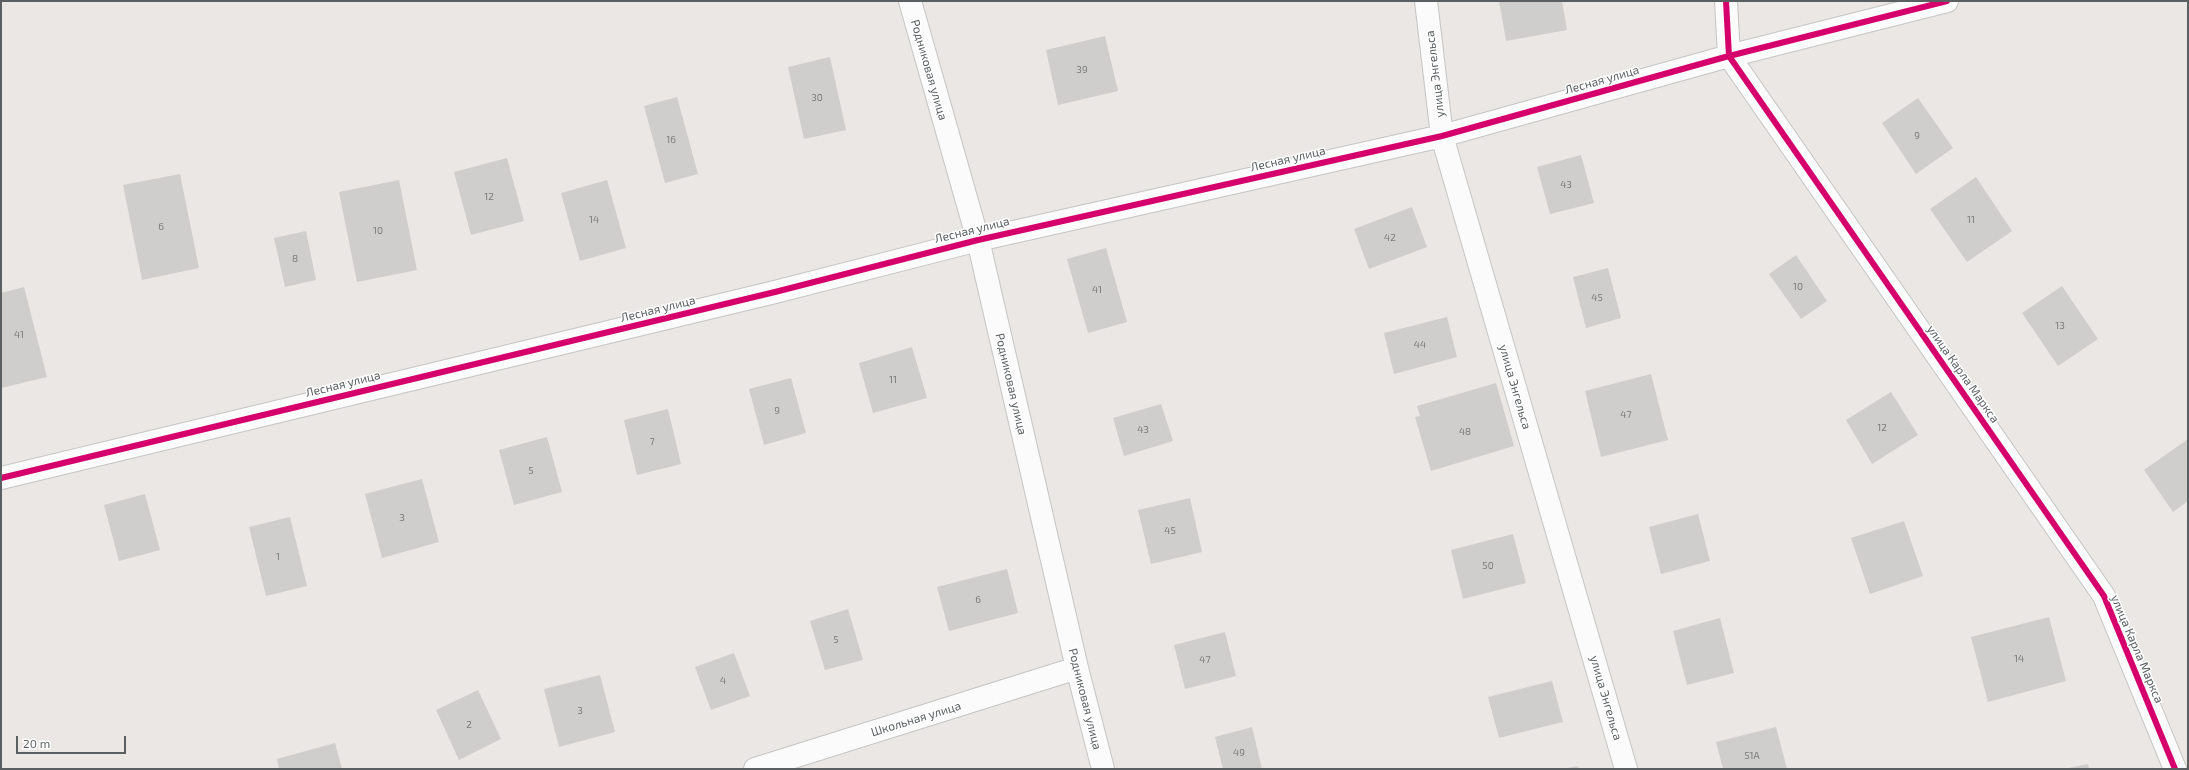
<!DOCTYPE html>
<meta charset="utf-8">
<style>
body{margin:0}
#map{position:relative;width:2189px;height:770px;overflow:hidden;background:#eae7e4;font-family:"Exo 2",sans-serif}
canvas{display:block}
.frame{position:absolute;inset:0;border:2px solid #5a5f61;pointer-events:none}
.scale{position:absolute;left:16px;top:736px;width:110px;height:18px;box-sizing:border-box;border:2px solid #5a5f61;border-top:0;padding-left:5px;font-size:12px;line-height:14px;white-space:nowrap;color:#5a5f61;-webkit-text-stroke:3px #fff;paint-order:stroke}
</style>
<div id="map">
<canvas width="2189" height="770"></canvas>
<div class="frame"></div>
<div class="scale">20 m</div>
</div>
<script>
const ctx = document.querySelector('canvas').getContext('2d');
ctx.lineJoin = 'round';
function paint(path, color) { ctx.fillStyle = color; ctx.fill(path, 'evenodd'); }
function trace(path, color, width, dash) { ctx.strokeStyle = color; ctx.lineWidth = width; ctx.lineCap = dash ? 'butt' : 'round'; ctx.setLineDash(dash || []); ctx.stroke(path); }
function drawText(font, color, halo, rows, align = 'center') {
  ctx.font = font + ' "Exo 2",sans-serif'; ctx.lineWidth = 3; ctx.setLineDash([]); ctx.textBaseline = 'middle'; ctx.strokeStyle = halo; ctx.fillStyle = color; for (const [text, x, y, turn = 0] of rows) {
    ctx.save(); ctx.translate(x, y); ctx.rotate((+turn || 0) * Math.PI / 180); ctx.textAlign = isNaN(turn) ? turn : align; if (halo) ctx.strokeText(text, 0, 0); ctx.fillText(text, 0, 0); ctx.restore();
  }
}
paint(new Path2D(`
 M1499,1h63l5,29 -61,11z
 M1105,36l13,55 -60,14 -12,-55z
 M830,57l16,73 -42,9 -16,-72z
 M677,97l21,77 -33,9 -21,-77z
 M1918,98l35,50 -37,26 -34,-51z
 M1581,155l13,48 -44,11 -13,-47z
 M507,158l17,63 -53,14 -17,-63z
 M180,174l19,94 -57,12 -19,-95z
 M1976,177l36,54 -45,31 -37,-53z
 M399,180l18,90 -60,12 -18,-90z
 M607,180l19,68 -46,13 -19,-68z
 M1412,207l15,40 -58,22 -15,-40z
 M306,231l10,49 -31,7 -11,-49z
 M1106,248l21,74 -39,11 -21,-74z
 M1796,255l31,46 -26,18 -32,-45z
 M1608,268l13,50 -35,10 -13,-51z
 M2062,286l36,53 -40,27 -36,-53z
 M24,287l23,90 -46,11v-95z
 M1447,317l10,40 -63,17 -10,-41z
 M912,347l15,51 -54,15 -14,-50z
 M1651,374l17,66 -67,17 -16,-66z
 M791,378l15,55 -42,12 -15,-56z
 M1496,383l18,63 -83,25 -16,-54 5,-1 -3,-10z
 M1891,392l27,43 -46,29 -26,-44z
 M1161,404l12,37 -49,15 -11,-38z
 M668,409l13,55 -44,11 -13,-55z
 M547,437l15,55 -48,13 -15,-55z
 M2188,439v62l-15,11 -29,-42z
 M422,479l17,63 -57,16 -17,-64z
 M145,494l15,56 -41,11 -15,-56z
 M1190,498l12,54 -51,12 -13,-54z
 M1698,514l12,47 -49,13 -12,-47z
 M290,517l17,69 -41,10 -17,-69z
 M1904,521l19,55 -53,18 -19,-56z
 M1513,534l13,49 -63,16 -12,-49z
 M1007,569l11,44 -69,18 -12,-44z
 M848,609l15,51 -38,10 -15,-49z
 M2049,617l17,64 -78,21 -17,-65z
 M1720,618l14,55 -47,12 -14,-54z
 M1225,632l11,44 -51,13 -11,-44z
 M734,653l16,43 -39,14 -16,-43z
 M600,675l15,57 -56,15 -15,-58z
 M1552,681l11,41 -64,16 -11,-41z
 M478,690l23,49 -42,21 -23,-50z
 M1252,727l10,42h-39l-8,-32z
 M1776,727l11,42h-64l-7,-27z
 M335,743l7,26h-63l-2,-10z
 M2088,764l1,5h-20v-1z
 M1578,766l1,3h-12v-1z`), '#d0cecd');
const minor = new Path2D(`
 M910,1l68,239 99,428 26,101
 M1426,1l16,135 184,633
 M1726,1l3,55 375,540 71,173
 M1,478l774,-186 203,-52 464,-104 287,-80 218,-55
 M755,769l322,-101`);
trace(minor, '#c5c5c5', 24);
trace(minor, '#fcfbfb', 22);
trace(new Path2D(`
 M1726,1l3,55 375,540 71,173
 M1,478l774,-186 203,-52 464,-104 287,-80 218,-55`), '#d6006c', 6);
drawText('10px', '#797c7d', null, [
 ["39",1082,70],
 ["30",817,98],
 ["9",1917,136],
 ["16",671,140],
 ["43",1566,185],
 ["12",489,197],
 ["14",594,220],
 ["11",1971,220],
 ["6",161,227],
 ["10",378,231],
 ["42",1390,238],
 ["8",295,259],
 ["10",1798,287],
 ["41",1097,290],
 ["45",1597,298],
 ["13",2060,326],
 ["41",19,335],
 ["44",1420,345],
 ["11",893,380],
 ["9",777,411],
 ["47",1626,415],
 ["12",1882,428],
 ["43",1143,430],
 ["48",1465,432],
 ["7",652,442],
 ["5",531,471],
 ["3",402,518],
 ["45",1170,531],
 ["1",278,557],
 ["50",1488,566],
 ["6",978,600],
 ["5",836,640],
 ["14",2019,659],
 ["47",1205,660],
 ["4",723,681],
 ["3",580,711],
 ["2",469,725],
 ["49",1239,753],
 ["51А",1752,756]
]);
drawText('12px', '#5a5f61', '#fff', [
 ["Родниковая улица",929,70,74],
 ["улица Энгельса",1435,74,-97],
 ["Лесная улица",1602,80,-16],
 ["Лесная улица",1288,159,-13],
 ["Лесная улица",972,230,-14],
 ["Лесная улица",658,309,-14],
 ["улица Карла Маркса",1963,374,55],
 ["Лесная улица",343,384,-14],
 ["Родниковая улица",1011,384,77],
 ["улица Энгельса",1515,387,74],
 ["улица Карла Маркса",2137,649,67],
 ["улица Энгельса",1606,698,74],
 ["Родниковая улица",1085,699,76],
 ["Школьная улица",916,719,-17]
]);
</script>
